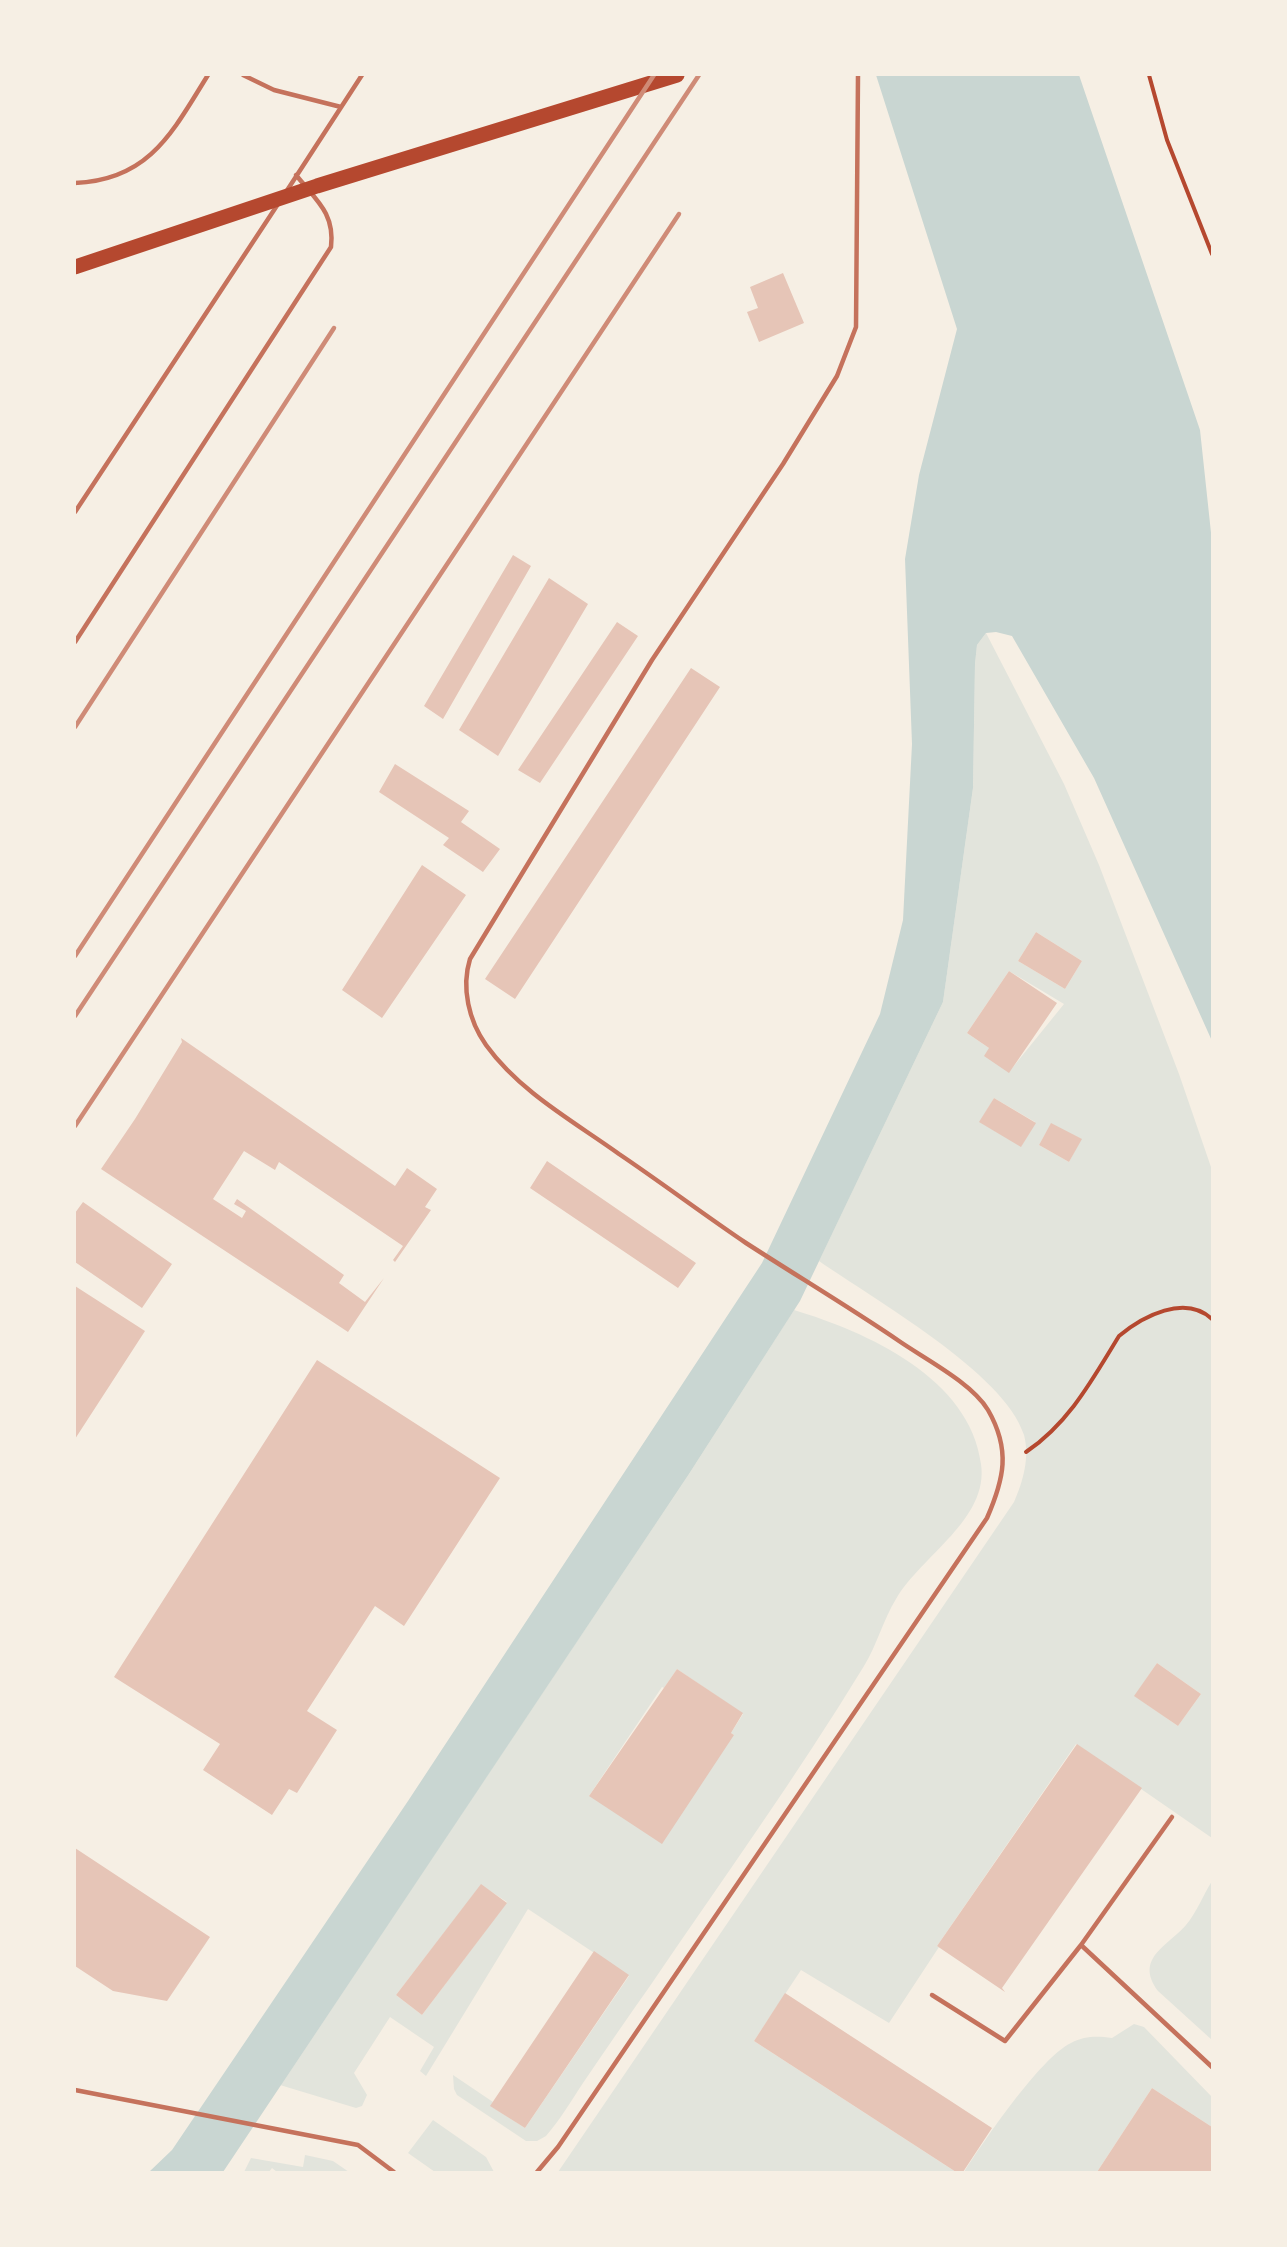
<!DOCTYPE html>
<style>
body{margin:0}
#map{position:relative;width:1287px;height:2247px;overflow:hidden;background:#f6efe4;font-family:Cabin,sans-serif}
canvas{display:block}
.frame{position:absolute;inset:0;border:76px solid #f6efe4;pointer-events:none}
</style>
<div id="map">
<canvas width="1287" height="2247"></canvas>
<div class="frame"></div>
</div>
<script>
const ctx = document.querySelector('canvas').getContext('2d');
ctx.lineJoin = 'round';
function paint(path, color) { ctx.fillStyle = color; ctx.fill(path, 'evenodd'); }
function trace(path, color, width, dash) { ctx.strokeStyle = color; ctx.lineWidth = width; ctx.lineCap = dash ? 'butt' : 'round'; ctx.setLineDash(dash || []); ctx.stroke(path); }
paint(new Path2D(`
 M986,633l78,151 35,81 80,209 33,96v668l-136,-94 -139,202 2,1 -50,76 -88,-53 -47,71 202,131h-398l456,-670c9,-20 16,-45 10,-67 -19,-62 -151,-136 -205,-174l124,-259 30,-214 2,-124 2,-19zM1036,932l46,29 -17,28 -47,-28zM1009,971l55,33 -55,68 -20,-24 -22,-15zM994,1098l41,24 -14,24 -41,-24zM1051,1124l30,15 -12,23 -30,-17zM1157,1663l44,31 -23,32 -43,-30z
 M794,1310c73,22 176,68 187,154 8,55 -59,91 -85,135 -13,21 -19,46 -32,67 -67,110 -142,214 -214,320 -23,32 -45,65 -67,97 -12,18 -23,37 -37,53l-9,5h-11l-69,-46 -3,-6 -1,-14 40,27 -2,4 34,22 104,-152 -101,-67 -102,167 -6,-5 14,-24 -44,-30 -36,56 13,22 -5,11 -6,2 -76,-23 409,-611zM677,1669l66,45 -12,19 3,2 -145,61 73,-109 2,1zM481,1885l26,17 -85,113 -26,-20z
 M1212,1881v159l-54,-49c-24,-33 10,-45 28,-66 11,-13 17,-30 26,-44z
 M1134,2024l10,3 68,70v30l-60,-39 -55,84h-133c20,-31 76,-114 107,-129 14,-7 25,-7 41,-5z
 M433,2120l53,37 8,15h-59l-27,-19z
 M305,2155l28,6 16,11h-72l-5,-4 -3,4h-25l7,-14 52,9z`), '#e2e4dc');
paint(new Path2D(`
 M876,75h203l121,355 12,112v499l-118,-263 -82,-142 -16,-4 -10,1 -9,12 -2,19 -2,124 -30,214 -143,299 -111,173 -466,698h-74l23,-22 236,-349 354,-538 118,-249 23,-94 9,-176 -7,-185 14,-84 38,-146z`), '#c9d6d2');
paint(new Path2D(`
 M783,273l21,50 -45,19 -12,-30 11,-4 -8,-21z
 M513,555l18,11 -88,153 -19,-13z
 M549,578l39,26 -90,152 -39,-26z
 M617,622l21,14 -98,147 -22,-13z
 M691,668l29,19 -205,312 -30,-20z
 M395,764l74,47 -8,11 39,27 -17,23 -40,-27 6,-7 -70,-46z
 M422,865l44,30 -84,123 -40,-28z
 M1036,932l46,29 -17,28 -47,-28z
 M1009,971l48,32 -48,70 -25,-17 5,-8 -22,-15z
 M181,1038l214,148 12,-18 30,21 -12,18 6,3 -36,52 -2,-2 10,-14 -124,-84 -4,8 -31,-19 -31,48 29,19 4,-7 -12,-7 3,-5 107,76 -5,8 26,19 19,-24 -36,54 -247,-163 34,-50 47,-77z
 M994,1098l42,25 -15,24 -42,-25z
 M1051,1123l31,16 -13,23 -30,-17z
 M547,1161l149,102 -18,25 -148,-100z
 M83,1202l89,62 -30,44 -67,-46v-49z
 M75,1286l70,45 -70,108z
 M317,1360l183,118 -96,148 -29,-20 -68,105 30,19 -40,63 -8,-4 -17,26 -69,-45 17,-26 -106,-67z
 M1157,1663l44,31 -23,32 -44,-30z
 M677,1669l66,44 -12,20 3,2 -72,109 -73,-48z
 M1077,1744l65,44 -140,200 3,4 -68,-46z
 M75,1848l135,89 -43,64 -54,-10 -38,-25z
 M481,1884l26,19 -85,112 -26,-20z
 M594,1951l35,24 -104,153 -35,-22z
 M785,1993l207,135 -29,44h-7l-202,-131z
 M1152,2088l60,39v45h-115z`), '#e6c5b7');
trace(new Path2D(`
 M1149,75l18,65 45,114
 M1026,1452c43,-29 66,-72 93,-116 24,-20 66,-42 93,-17`), '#b5482f', 4);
trace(new Path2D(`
 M243,75l31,15 67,17
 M75,183c75,-3 98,-52 133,-108
 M286,192l76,-117
 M75,512l203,-308
 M75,642l256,-395c4,-34 -15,-47 -35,-72
 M1081,1945l91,-128
 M932,1995l73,46 76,-96 131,122
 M75,2090l283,55 36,27
 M537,2172l21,-25 429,-629c17,-39 24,-68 1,-108 -16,-27 -63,-51 -89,-69 -50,-34 -102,-65 -153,-98 -43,-29 -84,-60 -127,-89 -46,-33 -99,-62 -133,-109 -17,-24 -25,-57 -16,-86l182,-299 131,-196 54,-88 19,-49 2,-252`), '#c5725c', 4.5);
trace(new Path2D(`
 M75,267l242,-81 360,-111`), '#b5482f', 15);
trace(new Path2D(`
 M75,727l259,-399
 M75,956l579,-881
 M75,1016l624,-941
 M75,1126l604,-912`), '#cf8b77', 4.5);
</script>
